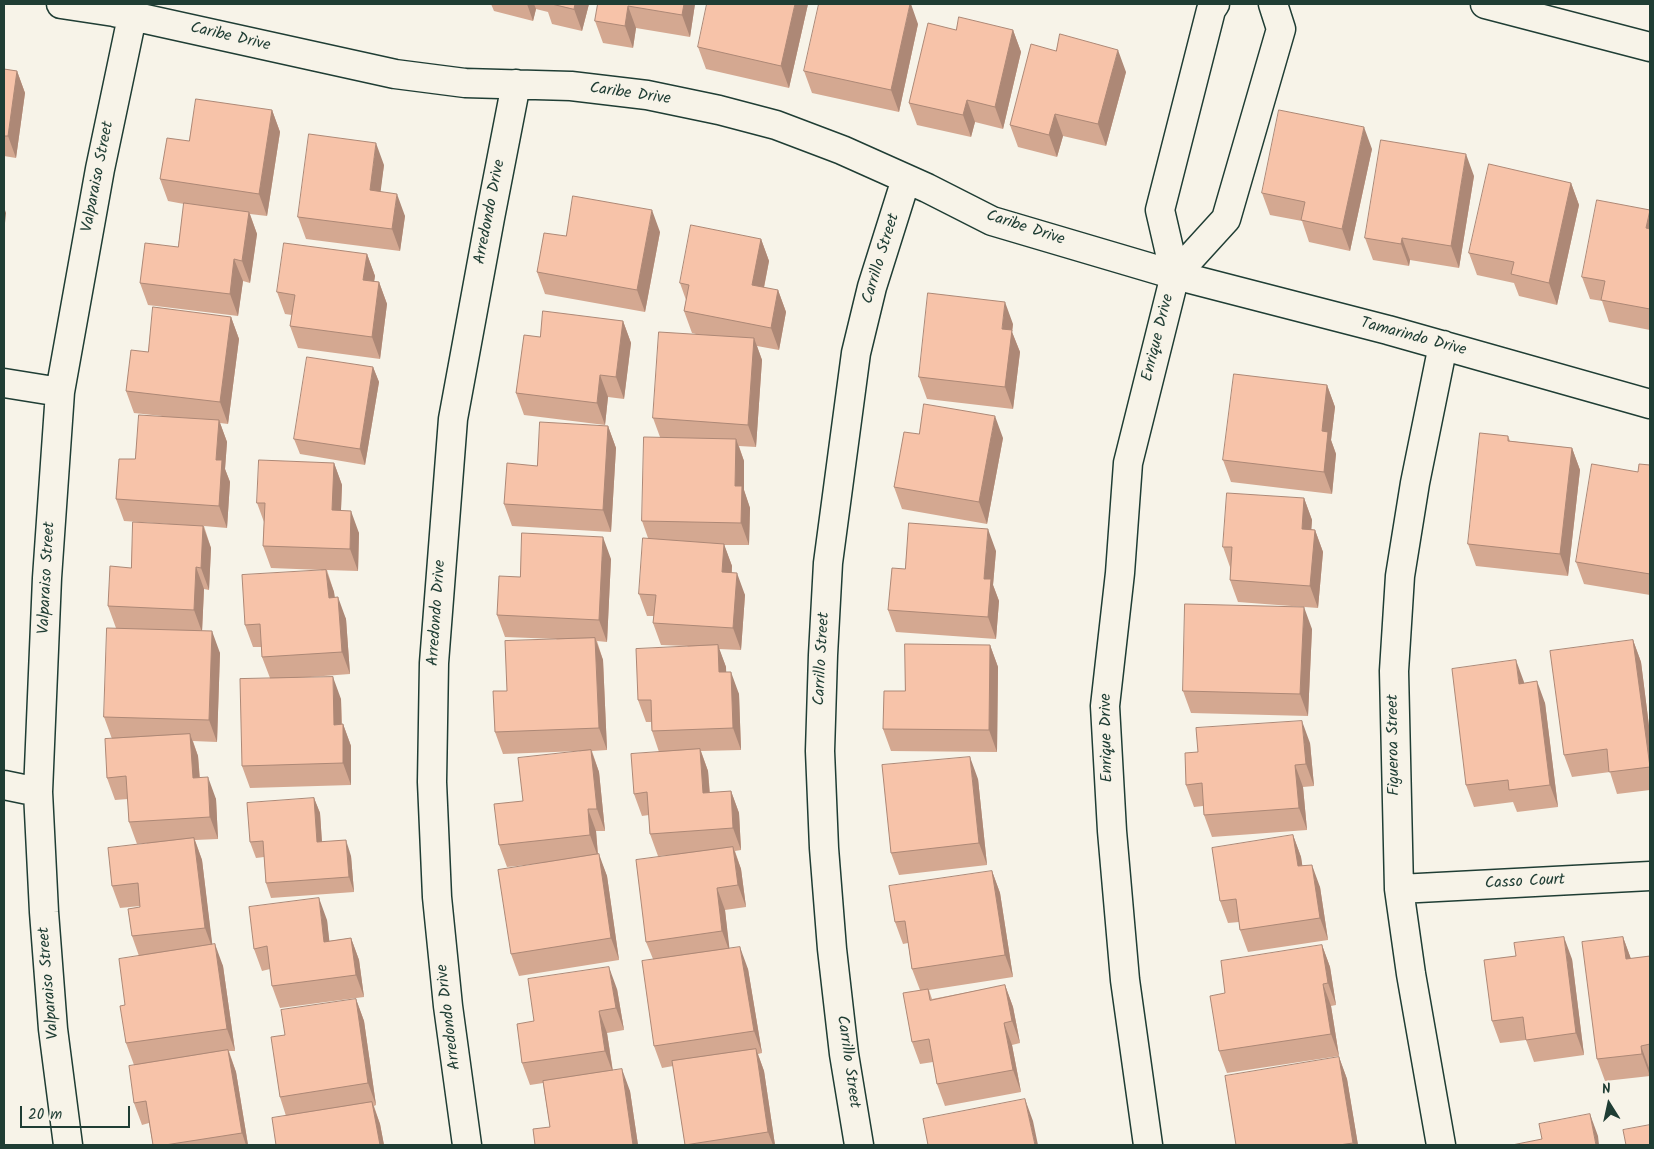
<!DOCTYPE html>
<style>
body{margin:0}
#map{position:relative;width:1654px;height:1149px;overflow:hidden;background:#f7f3e8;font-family:Kalam,sans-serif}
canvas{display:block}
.frame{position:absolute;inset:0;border:5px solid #1f3d34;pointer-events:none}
.north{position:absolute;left:1584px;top:1079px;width:50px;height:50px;-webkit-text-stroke:4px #f7f3e8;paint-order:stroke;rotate:350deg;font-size:14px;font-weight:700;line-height:20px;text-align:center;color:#1f3d34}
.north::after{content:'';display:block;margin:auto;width:18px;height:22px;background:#1f3d34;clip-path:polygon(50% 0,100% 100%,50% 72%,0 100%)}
.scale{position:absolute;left:20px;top:1106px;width:110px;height:22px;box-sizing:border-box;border:2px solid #1f3d34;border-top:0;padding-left:6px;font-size:15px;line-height:18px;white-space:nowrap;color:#1f3d34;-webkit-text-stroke:4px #f7f3e8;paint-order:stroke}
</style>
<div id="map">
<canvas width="1654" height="1149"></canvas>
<div class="frame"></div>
<div class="north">N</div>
<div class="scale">20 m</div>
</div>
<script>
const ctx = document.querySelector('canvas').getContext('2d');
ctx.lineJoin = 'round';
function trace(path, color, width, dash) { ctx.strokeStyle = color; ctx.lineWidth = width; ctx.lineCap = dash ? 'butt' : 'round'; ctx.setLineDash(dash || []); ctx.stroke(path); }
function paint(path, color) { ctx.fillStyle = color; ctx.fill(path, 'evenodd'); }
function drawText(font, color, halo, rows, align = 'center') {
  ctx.font = font + ' Kalam,sans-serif'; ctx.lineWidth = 4; ctx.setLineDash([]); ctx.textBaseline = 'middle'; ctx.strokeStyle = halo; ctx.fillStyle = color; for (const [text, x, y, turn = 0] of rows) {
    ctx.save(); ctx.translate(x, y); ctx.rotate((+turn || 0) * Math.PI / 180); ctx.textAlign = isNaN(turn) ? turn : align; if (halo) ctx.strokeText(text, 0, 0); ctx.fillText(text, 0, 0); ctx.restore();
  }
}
const street = new Path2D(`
 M61,4l53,8 281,62 70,9 106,3 76,9 72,15 57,15 66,25 85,38 65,33 183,54 213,55 262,74
 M4,383l56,9
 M4,785l34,7
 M1399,889l251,-13
 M68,1145l-15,-116 -9,-117 -6,-120 9,-214 13,-186 40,-223 32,-152
 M467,1145l-19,-139 -11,-109 -5,-115 2,-119 19,-244 37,-201 26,-134
 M859,1145l-15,-91 -12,-105 -8,-101 -4,-97 3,-96 5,-92 28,-210 16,-66 34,-108
 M1441,1145l-30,-171 -12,-85 -5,-218 6,-95 15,-93 28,-138`);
const secondary = new Path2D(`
 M1485,4l165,43
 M1175,275l51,-56 55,-190 -8,-25
 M1148,1145l-23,-165 -13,-149 -7,-125 15,-133 8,-110 47,-188 -15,-65 51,-200 4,-6`);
trace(street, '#1f3d34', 31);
trace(secondary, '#1f3d34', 31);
trace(street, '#f7f3e8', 28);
trace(secondary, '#f7f3e8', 28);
paint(new Path2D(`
 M491,4h98l-7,27 -30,-7 -4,-12 -12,-3 -3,12 -39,-10z
 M598,4h97l-5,33 -54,-9 -3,20 -30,-5 -8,-22z
 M808,4l-19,84 -83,-19 -8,-22z
 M918,24l-19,88 -87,-19 -8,-22z
 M956,30h57l8,22 -18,77 -28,-7 -4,15 -54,-12 -8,-22z
 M1056,51l70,21 -20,74 -43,-10 -6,21 -39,-10 -8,-22z
 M4,69l13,2 8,22 -9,65 -12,-2z
 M272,110l8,22 -13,84 -17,-2 7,20 -7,49 -7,-2 -5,35 -90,-11 -8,-22 38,-36 6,-43 -16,-3 -8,-22 29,-38z
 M1372,149l-22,102 -41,-9 -7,-21 -32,-6 -8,-22z
 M384,165l-4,27 25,24 -5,35 -94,-12 -8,-22z
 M1474,176l-15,92 -49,-8 -1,6 -36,-6 -8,-22z
 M1571,183l8,22 -22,100 -38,-9 -5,-13 -37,-8 -8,-22z
 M1650,212v118l-41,-8 -7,-21 -12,-2 -8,-22z
 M660,232l-15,80 -100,-18 -8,-22 29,-36z
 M761,239l8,22 -5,27 14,2 8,22 -7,38 -22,-4 5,14 -6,87 -17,-1 5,15v29l6,18 -1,37h-25l8,21v7l13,22 -4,55 -22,-1 7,18v5l13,22 2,56 -40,1 7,20 2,22 21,-2 8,22 2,37 -6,1 6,18 5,38 -21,3 4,39 19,20 14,84 -4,1 6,17 11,74h-90l-12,-79 -11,2 -8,-22 -1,-87 -7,-17 32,-87 -20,1 -8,-22 -1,-19 -7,1 -8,-22 25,-42 -7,-21 -1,-9h-5l-8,-22 50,-54 -27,-1 -8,-22 1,-7h-7l-8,-22 9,-56 -6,-17 18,-84 -7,-19 43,-84 -4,-1 -8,-22 2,-11 -6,-17z
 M367,254l8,22 -1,5 5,1 8,22 -7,55 -82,-11 -8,-22 2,-11 -7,-1 -8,-22z
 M231,317l8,22 -11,85 -8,-1 7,19 -2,27 5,13 -3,46 -23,-2 7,22 -2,42 -5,-1 -2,42 18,22 -3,89 -24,-1 5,15 2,22 16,21 2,40 -23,1 7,20 10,85 11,21 12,85h-6l7,21 12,73h-95l-4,-22 -7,2 -8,-22v-38l-8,-22 -1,-38 14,-49 -7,-20 8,-29v-1l-20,2 -8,-22 35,-43 -10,1 -8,-22 -1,-23 -13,1 -8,-22 5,-39 -8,-22 12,-89 -8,-22 23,-38 38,-44 -45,-3 -8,-22 19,-40 27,-43 -28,-3 -8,-22 22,-39z
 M623,321l8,22 -7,56 -16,-2 -3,28 -81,-10 -8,-22 24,-56z
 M1013,324l-1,8 8,20 -7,57 -86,-10 -8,-22z
 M373,367l6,15 -14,83 -65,-11 -6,-15z
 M1327,385l8,22 -4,33 5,14 -4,40 -101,-12 -8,-22z
 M608,426l8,22 -5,84 -99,-6 -8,-22 33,-38z
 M919,434l84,4 -16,86 -85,-15 -8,-22z
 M1508,436l2,5 62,7 8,22 -12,106 -92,-10 -8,-22z
 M334,463l8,22 -1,26 18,22 -1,38 -31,-1 7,22 1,6 11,21 4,55 -53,4 44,21 1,26 1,-1 8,22v39l-101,3 -8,-22 28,-88 -8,-21 -1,-10h-8l-8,-22 77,-55 -51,-2 -8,-22 1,-24 -7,-19z
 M1650,465v130l-66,-11 -8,-22 62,-90z
 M1304,498l8,22 -1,9 4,1 8,22 -5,56 -80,-6 -8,-22v-13l-7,-20z
 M996,551l-3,34 6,16 -3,38 -100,-7 -8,-22 17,-41z
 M611,559l-4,83 -10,-1 6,19 4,90 -15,1 7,21 6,59h-9l2,23 9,22 12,84 -100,16 -8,-22 34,-91 -38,4 -8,-22 24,-44 57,-50 -77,3 -8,-22 12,-41 50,-52 -52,-2 -8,-22 23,-38z
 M1312,629l-4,87 -117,-3 -8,-22z
 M1633,640l8,22 9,72v56l-33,4 -7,-22 -38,5 -8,-22z
 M990,645l8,22 -1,85 -106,-1 -8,-22 22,-38z
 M1524,683l21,20 13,104 -41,5 -4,-10 -39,5 -8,-22z
 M1310,743l4,43 -11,1 4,43 -95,7 -8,-22 -1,-9 -9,1 -8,-22z
 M978,779l9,86 -88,10 -8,-22z
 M314,798l6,15 2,29 29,14 3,36 -83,6 -5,-15 -2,-26 -8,1 -6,-16z
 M1293,835l8,22 1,9 18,21 8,53 -80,12 -8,-22 -1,-8 -11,1 -8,-22z
 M992,871l8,22 13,84 -84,13 3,9 73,-14 8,22 7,36 -8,2 9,47 -76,14 -8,-22 -4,-22 -13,2 -8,-22 8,-52 -8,-21 -4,-26 -5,1 -8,-22z
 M327,920l2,21 22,-3 8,22 5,37 -84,11 -8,-22 -2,-17 -8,2 -8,-22z
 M1623,937l8,22 19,-3v111l-1,1 1,8 -45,5 -8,-22z
 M1322,945l8,22 6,38 -5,1 8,50 -112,17 -8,-22 6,-58z
 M1572,959l12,96 -50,7 -8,-22 -26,3 -8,-22z
 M617,989l7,41 -17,3 6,38 17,20 8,54h-103l15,-18 -7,-44 -13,2 -8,-22 12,-42z
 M356,999l8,22 12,84 -2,1 6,18 4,21h-108l10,-29 -6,-19 5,-62z
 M1339,1057l8,22 11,66h-122z`), '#d4a891');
paint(new Path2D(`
 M527,4h7l2,5 -3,12z
 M575,4h14l-7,27 -8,-22z
 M684,4h11l-5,33 -8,-22z
 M795,4h13l-19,84 -8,-22z
 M910,4h1l7,20 -19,88 -8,-22z
 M628,6l8,22 -3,20 -8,-22z
 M1013,30l8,22 -18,77 -8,-22z
 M1118,50l8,22 -20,74 -8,-22z
 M17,71l8,22 -9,65 -8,-22z
 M967,100l8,22 -4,15 -8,-22z
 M272,110l8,22 -13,84 -8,-22z
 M1055,114l8,22 -6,21 -8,-22z
 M1364,127l8,22 -22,102 -8,-22z
 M376,143l8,22 -6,47 -8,-22z
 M1466,154l8,22 -15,92 -8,-22z
 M1571,183l8,22 -22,100 -8,-22z
 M397,194l8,22 -5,35 -8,-22z
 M4,207l2,6 -2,20z
 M652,210l8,22 -15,80 -8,-22z
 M1650,210v29l-4,-11z
 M249,212l8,22 -7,49 -8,-22z
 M1402,238l8,22 -1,6 -8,-22z
 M761,239l8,22 -9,46 -8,-22z
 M367,254l8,22 -4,26 -8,-22z
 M234,259l9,22 -5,35 -8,-22z
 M379,282l8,22 -7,55 -8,-22z
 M778,290l8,22 -7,38 -8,-22z
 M1005,302l8,22 -1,8 8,20 -7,57 -8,-22 -3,-58z
 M231,317l8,22 -11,85 -8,-22z
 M623,321l8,22 -7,56 -8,-22z
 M754,338l8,22 -6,87 -8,-22z
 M373,367l6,15 -14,83 -5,-16z
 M600,375l8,22 -3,28 -8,-22z
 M1327,385l8,22 -4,33 5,14 -4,40 -8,-22 -2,-41z
 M995,416l8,22 -16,86 -8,-22z
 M219,420l8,22 -2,27 5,13 -3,46 -8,-22 -3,-46z
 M608,426l8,22 -5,84 -8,-22z
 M736,439l8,22v29l6,18 -1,37 -8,-22 -6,-37z
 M1572,448l8,22 -12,106 -8,-22z
 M334,463l8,22 -2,47 -8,-22z
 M1304,498l8,22 -2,31 -8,-22z
 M351,511l8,22 -1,38 -8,-22z
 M203,526l8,22 -2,42 -8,-22z
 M988,529l8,22 -3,34 6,16 -3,38 -8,-22 -4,-38z
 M1315,530l8,22 -5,56 -8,-22z
 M603,537l8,22 -4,83 -8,-22z
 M724,544l8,22 -2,28 -8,-22z
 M196,567l8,22 -2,43 -8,-22z
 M326,570l8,22 3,28 -8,-22z
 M737,573l8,22 -4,55 -8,-22z
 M338,597l8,22 4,55 -8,-22z
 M1304,607l8,22 -4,87 -8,-22z
 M212,631l8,22 -3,89 -8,-22z
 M595,638l8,22 4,90 -8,-22z
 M1633,640l8,22 9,72v35z
 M718,645l8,22 1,27 -8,-22z
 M990,645l8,22 -1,85 -8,-22z
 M1516,660l8,22 3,24 -8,-22z
 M731,672l8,22 2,56 -8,-22z
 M333,677l8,22 1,48 -8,-22z
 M1537,681l8,22 13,104 -8,-22z
 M1302,721l8,22 4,43 -8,-22z
 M343,724l8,22v39l-8,-22z
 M190,734l8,22 3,44 -8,-22z
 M700,749l8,22 3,44 -8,-22z
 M591,750l8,22 6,59 -8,-22z
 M970,757l8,22 9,86 -8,-22z
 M1295,765l8,22 4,43 -8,-22z
 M208,777l8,22 2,40 -8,-22z
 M731,791l8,22 2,37 -8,-22z
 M314,798l6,15 3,45 -6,-16z
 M588,809l8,22 2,26 -8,-22z
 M1293,835l8,22 5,31 -8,-22z
 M194,838l8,22 11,90 -8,-22z
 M346,840l5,16 3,36 -5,-15z
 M733,847l8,22 5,38 -8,-22z
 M599,854l8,22 12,84 -8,-22z
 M1312,865l8,22 8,53 -8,-22z
 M992,871l8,22 13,84 -8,-22z
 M717,888l8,22 5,43 -8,-22z
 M319,898l8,22 5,44 -8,-22z
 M1564,937l8,22 12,96 -8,-22z
 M1623,937l8,22h-5z
 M351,938l8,22 5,37 -8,-22z
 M215,944l8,22 12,85 -8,-22z
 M1322,945l8,22 6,38 -8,-22z
 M740,947l8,22 14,84 -8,-22z
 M609,967l8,22 7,41 -8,-22z
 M1323,984l8,22 8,50 -8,-22z
 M1005,985l8,22 7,36 -8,-22z
 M356,999l8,22 12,84 -8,-22z
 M599,1011l8,22 6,40 -8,-22z
 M1004,1023l8,22 9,47 -8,-22z
 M1641,1046l8,22 1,8 -8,-22z
 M756,1049l8,22 11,74h-2l-5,-13z
 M228,1050l8,22 12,73h-2l-4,-12z
 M1339,1057l8,22 11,66h-4l-1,-2z
 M622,1069l8,22 8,54h-5z
 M1025,1099l8,22 5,24h-3z
 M372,1102l8,22 4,21h-4z
 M1590,1114l8,22 1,9h-3z`), '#ad8876');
const building = new Path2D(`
 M552,4h23l-1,5z
 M598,4h86l-2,11 -54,-9 -3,20 -30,-5z
 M707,4h88l-14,62 -83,-19z
 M819,4h91l-19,86 -87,-19z
 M959,17l54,13 -18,77 -28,-7 -4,15 -54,-12 19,-80 28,7z
 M1060,34l58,16 -20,74 -43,-10 -6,21 -39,-10 21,-81 25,7z
 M4,69l13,2 -9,65h-4z
 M196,99l76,11 -13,84 -99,-15 7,-41 22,3z
 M1279,110l85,17 -22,102 -41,-9 4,-18 -43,-9z
 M309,134l67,9 -6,47 27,4 -5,35 -94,-12z
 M1381,140l85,14 -15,92 -49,-8 -1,6 -36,-6z
 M1489,164l82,19 -22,100 -38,-9 3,-12 -45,-9z
 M573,196l79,14 -15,80 -100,-18 7,-39 22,3z
 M1597,200l53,10 -4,18 4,1v80l-49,-9 4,-19 -23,-4z
 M184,203l65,9 -7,49 -8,-2 -4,35 -90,-11 5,-40 33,4z
 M691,225l70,14 -9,46 26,5 -7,38 -87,-17 5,-26 -9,-2z
 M284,243l83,11 -4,26 16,2 -7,55 -82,-11 5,-31 -18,-3z
 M928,293l77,9 -3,27 10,1 -7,57 -86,-10z
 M153,307l78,10 -11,85 -94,-11 5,-41 17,2z
 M543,311l80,10 -7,56 -16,-2 -3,28 -81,-10 8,-58 16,2z
 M659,332l95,6 -6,87 -95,-7z
 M307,357l66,10 -13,82 -66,-10z
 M1234,374l93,11 -5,46 6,1 -4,40 -101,-12z
 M924,404l71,12 -16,86 -85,-15 10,-55 15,2z
 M139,415l80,5 -3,40h6l-3,46 -103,-7 3,-40h16z
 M540,422l68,4 -5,84 -99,-6 3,-41 30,3z
 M1480,433l28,3v5l64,7 -12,106 -92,-10z
 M644,437l92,2 -1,47h7l-1,37 -99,-2z
 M259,460l75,3 -2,47 19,1 -1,38 -87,-3 2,-43h-8z
 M1592,464l46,8 1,-8 11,1v109l-74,-12z
 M1227,493l77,5 -2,31 13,1 -5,56 -80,-6 2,-33h-9z
 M133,522l70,4 -2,42 -5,-1 -2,43 -86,-4 2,-40 21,2z
 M909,523l79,6 -4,50h7l-3,38 -100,-7 4,-42 13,1z
 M522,533l81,4 -4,83 -102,-5 2,-39 21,1z
 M643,538l81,6 -2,28 15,1 -4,55 -80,-5 3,-28 -17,-1z
 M326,570l3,28 9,-1 4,55 -80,5 -2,-33 -15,1 -3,-50z
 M1185,604l119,3 -4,87 -117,-3z
 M107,628l105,3 -3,89 -105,-3z
 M595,638l4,90 -104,4 -2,-41h14l-2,-50z
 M1633,640l17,127 -41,5 -2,-23 -43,6 -14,-104z
 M905,644l85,1 -1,85 -106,-1 1,-38h21z
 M718,645l1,27h12l2,56 -81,3 -1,-31h-13l-2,-51z
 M1516,660l3,24 18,-3 13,104 -41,5 -1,-10 -42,5 -14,-116z
 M333,677l1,48 9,-1v39l-101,3 -2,-87z
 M1302,721l4,43 -11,1 4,43 -95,7 -2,-32 -16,2 -1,-32 13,-1 -2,-24z
 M190,734l3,44 15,-1 2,40 -81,5 -3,-46 -19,2 -2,-39z
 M700,749l3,44 28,-2 2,37 -83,6 -3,-42 -13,2 -3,-40z
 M591,750l6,59h-9l2,26 -91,10 -5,-41 29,-3 -5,-43z
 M970,757l9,86 -88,10 -9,-88z
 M314,798l3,44 29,-2 3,37 -83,6 -3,-42 -13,1 -3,-39z
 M1293,835l5,31 14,-1 8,53 -80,12 -4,-31 -16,2 -8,-53z
 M194,838l11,90 -73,8 -4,-27 12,-2 -2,-24 -26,3 -4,-38z
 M733,847l5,38 -21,3 5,43 -76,11 -10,-82z
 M599,854l12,84 -100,16 -13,-84z
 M992,871l13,84 -93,14 -7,-48 -10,1 -6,-36z
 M319,898l5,44 27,-4 5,37 -84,11 -5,-40 -13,3 -5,-42z
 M1564,937l12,96 -50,7 -3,-23 -31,4 -8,-61 32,-4 -2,-13z
 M1623,937l3,22 24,-3v88l-9,2 1,8 -45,5 -15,-117z
 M215,944l12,85 -101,14 -6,-37 5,-1 -6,-46z
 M1322,945l6,38 -5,1 8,50 -112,17 -9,-55 15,-3 -4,-32z
 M740,947l14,84 -100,15 -12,-85z
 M609,967l7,41 -17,3 6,40 -83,12 -5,-39 17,-3 -6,-42z
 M1005,985l7,36 -8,2 9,47 -76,14 -8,-45 -17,3 -9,-49 25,-4 2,11z
 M356,999l12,84 -88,14 -9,-60 14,-2 -4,-25z
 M756,1049l12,83 -83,13 -13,-84z
 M228,1050l14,83 -77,12h-12l-7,-44 -12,2 -5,-37z
 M1339,1057l14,86 -14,2h-103l-11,-69z
 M622,1069l11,76h-98l-2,-16 17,-2 -7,-46z
 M1025,1099l10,46h-107l-5,-26z
 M372,1102l8,43h-104l-4,-27z
 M1590,1114l6,31h-84l30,-6 -3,-15z
 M1650,1125v20h-24l-3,-15z`);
paint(building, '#f7c3a9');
trace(building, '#ad8876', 1);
drawText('16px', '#1f3d34', '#f7f3e8', [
 ["Caribe Drive",230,38,13],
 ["Caribe Drive",630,95,8],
 ["Valparaiso Street",99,177,-79],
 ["Arredondo Drive",491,212,-79],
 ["Caribe Drive",1025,229,18],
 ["Carrillo Street",882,259,-73],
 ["Enrique Drive",1159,338,-76],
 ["Tamarindo Drive",1413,338,15],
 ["Valparaiso Street",48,578,-87],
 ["Arredondo Drive",438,613,-86],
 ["Carrillo Street",823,659,-87],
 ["Enrique Drive",1108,738,-91],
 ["Figueroa Street",1395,745,-91],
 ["Casso Court",1525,883,-3],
 ["Valparaiso Street",50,983,-95],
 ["Arredondo Drive",450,1017,-97],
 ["Carrillo Street",847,1062,82]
]);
</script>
